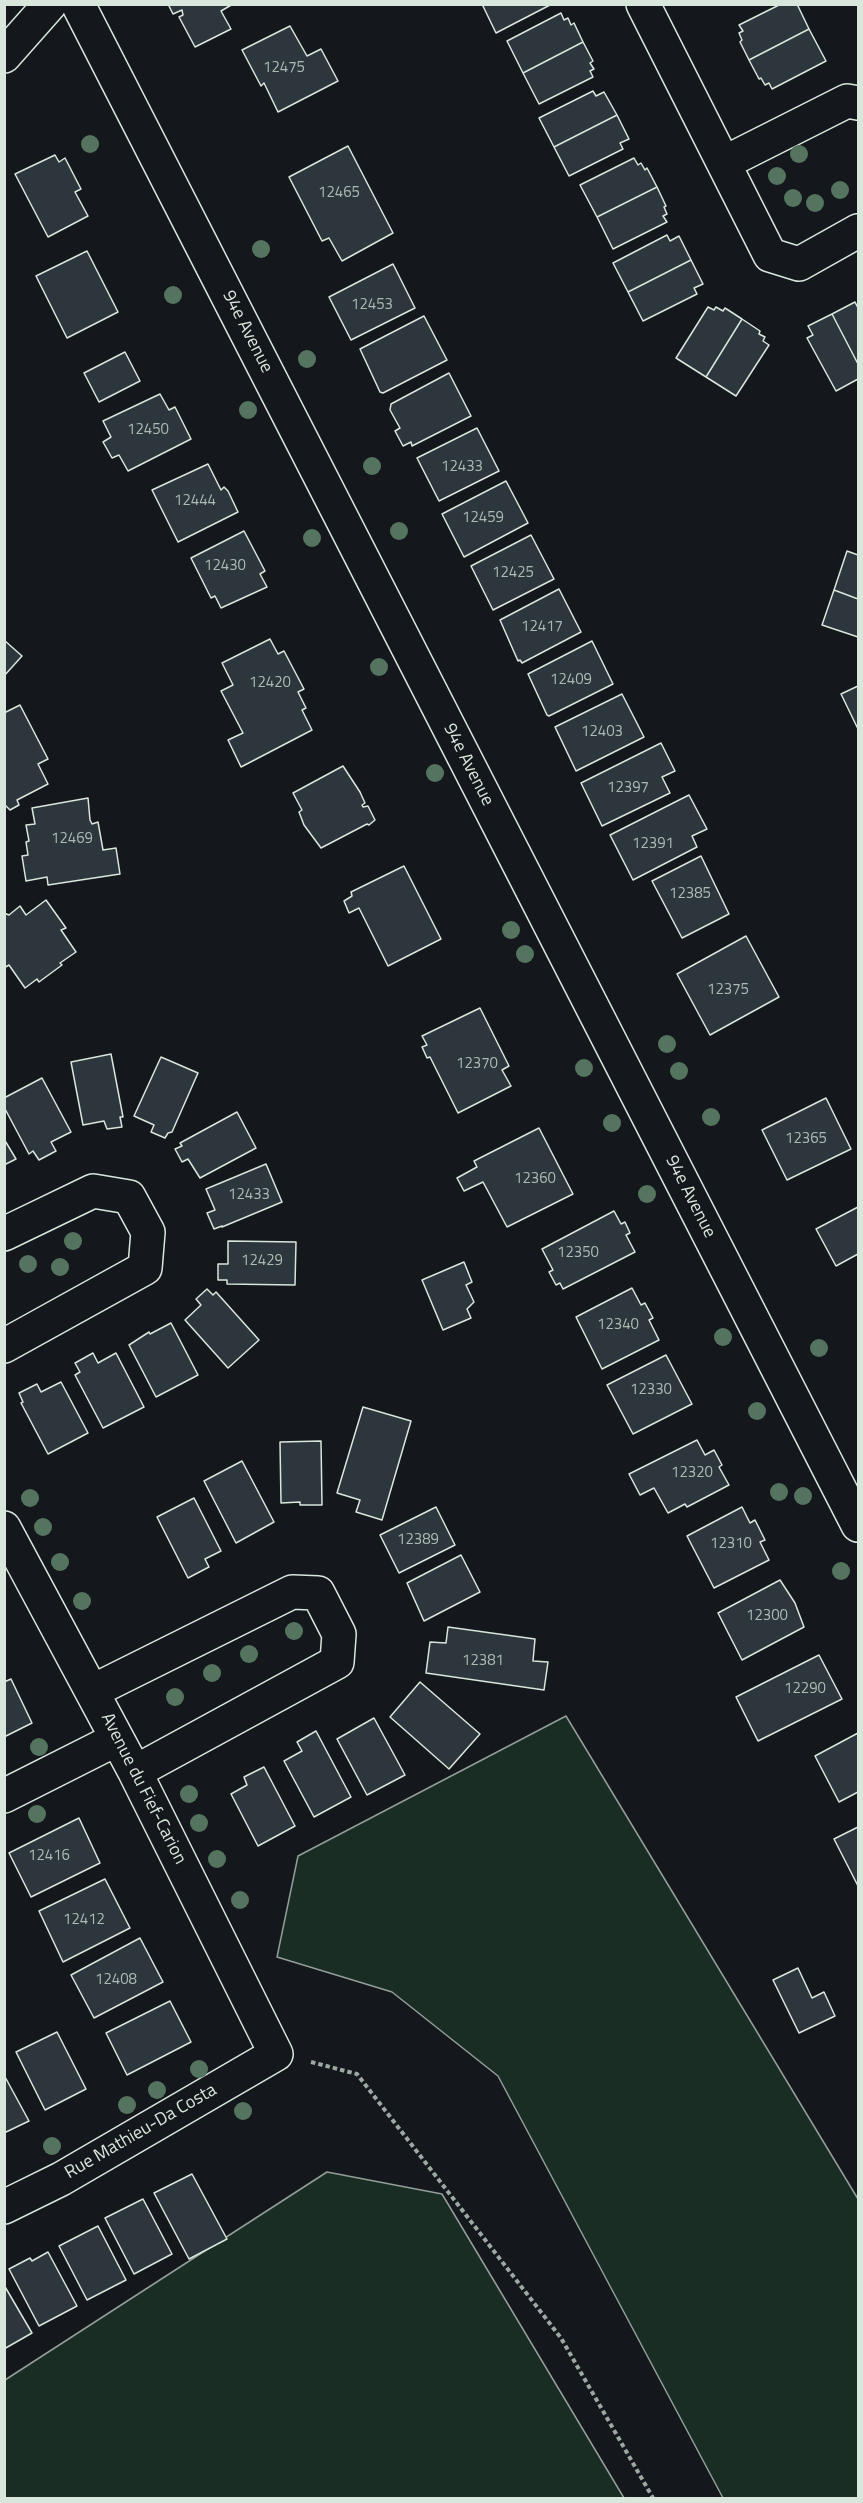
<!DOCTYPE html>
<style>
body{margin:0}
#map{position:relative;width:863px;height:2503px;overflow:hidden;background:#14181c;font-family:"Titillium Web",sans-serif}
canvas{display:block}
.frame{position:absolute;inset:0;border:6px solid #d8e6dc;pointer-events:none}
</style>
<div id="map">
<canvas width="863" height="2503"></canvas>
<div class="frame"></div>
</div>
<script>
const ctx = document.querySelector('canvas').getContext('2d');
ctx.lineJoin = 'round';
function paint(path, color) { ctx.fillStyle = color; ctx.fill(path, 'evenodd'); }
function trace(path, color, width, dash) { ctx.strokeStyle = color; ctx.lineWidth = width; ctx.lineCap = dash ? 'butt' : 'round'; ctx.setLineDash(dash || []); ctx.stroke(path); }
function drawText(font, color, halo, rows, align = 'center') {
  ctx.font = font + ' "Titillium Web",sans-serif'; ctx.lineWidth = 4.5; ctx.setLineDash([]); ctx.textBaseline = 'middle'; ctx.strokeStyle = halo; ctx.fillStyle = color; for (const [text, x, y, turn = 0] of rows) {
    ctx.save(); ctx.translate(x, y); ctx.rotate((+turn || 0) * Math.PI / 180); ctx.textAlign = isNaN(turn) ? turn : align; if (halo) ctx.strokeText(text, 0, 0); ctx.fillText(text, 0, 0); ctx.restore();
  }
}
const green = new Path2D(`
 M566,1716l292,483v299h-135l-225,-422 -106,-84 -115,-35 21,-101z
 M327,2172l115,22 182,304h-619v-118z`);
paint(green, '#1a2d24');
trace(green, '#939e99', 1.5);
const building = new Path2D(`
 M168,4h65l-12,7 10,18 -36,18 -16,-30 4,-2 -1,-5 -9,4z
 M482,4h68v1l-54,28z
 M781,4h16l12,25 -60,31 -9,-18 2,-2 -3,-7 4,-2 -4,-6z
 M561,13l3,7 4,-2 3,7 3,-2 9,19 -60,31 -16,-32z
 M290,26l17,30 14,-7 17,32 -60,31 -14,-29 -3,3 -19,-36z
 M809,29l17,32 -54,28 -3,-6 -4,2 -4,-7 -2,1 -10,-19z
 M583,42l10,19 -3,2 4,6 -4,2 3,6 -54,27 -16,-31z
 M593,91l3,5 8,-4 13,23 -63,32 -15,-29z
 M617,115l12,24 -9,4 3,6 -54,27 -15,-29z
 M348,146l45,87 -51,28 -13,-23 -7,3 -33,-64z
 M55,155l4,7 6,-4 16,31 -6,3 13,24 -40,21 -33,-63z
 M634,158l4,7 3,-2 4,7 2,-2 10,19 -60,30 -17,-32z
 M657,187l9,19 -2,1 3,7 -4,2 4,6 -54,27 -16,-32z
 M667,235l3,6 9,-5 12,24 -63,32 -15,-29z
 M87,251l31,61 -51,26 -31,-62z
 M691,260l12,24 -9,4 3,6 -54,27 -15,-29z
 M393,264l22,44 -64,32 -22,-43z
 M855,302l3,6v56l-26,-50z
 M708,307l6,3 2,-3 7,4 2,-3 17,11 -36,58 -30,-19z
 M832,314l26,50v15l-22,12 -29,-53 6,-3 -5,-9z
 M424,316l23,44 -64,33 -3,-1 -20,-43z
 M742,319l18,12 -1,3 6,3 -2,4 6,4 -33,51 -30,-19z
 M125,352l15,29 -41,21 -15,-29z
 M449,373l22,43 -59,30 -1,-4 -8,4 -8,-15 5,-3 -10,-18 1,-6z
 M160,394l9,16 6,-3 16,32 -63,32 -9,-16 -7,3 -9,-16 8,-5 -8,-16z
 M477,428l22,43 -60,30 -22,-43z
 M208,464l13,26 3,-3 4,4 10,21 -60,30 -26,-52z
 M506,481l22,42 -64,34 -22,-43z
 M244,531l21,40 -5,3 7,13 -46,21 -6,-12 -4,2 -20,-40z
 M531,535l23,44 -61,31 -22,-44z
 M847,551l11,4v44l-24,-9z
 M559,589l22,43 -59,31 -2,-3 -2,1 -18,-41z
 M834,590l24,9v38l-36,-12z
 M270,639l8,15 6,-3 20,38 -6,3 8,16 -4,2 10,20 -71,37 -13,-27 15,-7 -22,-42 12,-6 -11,-22z
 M4,640l18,16 -18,20z
 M592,641l21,43 -64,32 -2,-1 -19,-41z
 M858,686v43l-17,-35z
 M622,694l22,43 -68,34 -21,-44z
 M20,705l28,54 -10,5 10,20 -31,16 2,5 -9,5 -6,-6v-91z
 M661,743l14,28 -13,6 8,16 -68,33 -21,-43z
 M343,766l17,26 5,11 -3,2 1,2 5,-1 7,14 -6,5 -2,-1 -46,24 -17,-23 -5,-13 3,-2 -9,-17z
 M689,795l18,34 -15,7 5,11 -64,33 -23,-45z
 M88,798l2,22 2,4 6,-2 5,28 13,-2 4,26 -72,11 -1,-8 -21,4 -4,-25 6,-1 -2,-13 3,-1 -3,-16 9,-1 -3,-16z
 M701,856l28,58 -47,24 -30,-57z
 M404,866l37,73 -53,27 -29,-58 -10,5 -5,-12 8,-5 -1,-4z
 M46,900l20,28 -5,2 15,22 -16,11 2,2 -23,17 -2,-3 -12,9 -16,-23 -5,3v-55l5,2 11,-9 6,9z
 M746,936l33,61 -69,38 -33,-61z
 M480,1008l29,58 -7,4 9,16 -53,27 -28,-56 -3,1 -5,-11 5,-2 -5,-9z
 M111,1054l12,63h-3l2,10 -15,2 -3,-8 -21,4 -12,-63z
 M161,1057l37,16 -26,59 -4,1 -3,5 -14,-6 3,-7 -20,-9z
 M42,1078l29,54 -20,10 5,9 -17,9 -6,-9 -4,3 -25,-47v-9z
 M826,1098l25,51 -64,31 -25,-50z
 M237,1112l19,36 -56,30 -12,-19 -6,3 -7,-13 7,-3 -2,-3z
 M539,1128l34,66 -66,33 -24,-45 -19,9 -7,-13 20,-11 -3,-6z
 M4,1139l12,20 -12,6z
 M266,1164l16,38 -60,25v-1l-8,3 -7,-16 8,-3 -9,-21z
 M858,1207v47l-22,12 -20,-37z
 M614,1211l7,13 4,-2 5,11 -4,2 9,17 -72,37 -3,-6 -4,2 -7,-13 4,-2 -11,-21z
 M228,1241l68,1 -1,43 -68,-1v-4h-9v-16h10z
 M464,1262l8,20 -6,3 8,17 -7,7 4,9 -28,12 -21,-50z
 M632,1288l9,17 4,-2 8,15 -4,2 10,20 -57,29 -26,-52z
 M207,1289l6,6 3,-3 43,48 -31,28 -43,-48 16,-15 -5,-6z
 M171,1323l27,52 -42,22 -27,-52 20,-13 1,2z
 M93,1353l5,10 18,-10 28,54 -41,21 -28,-53 5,-3 -5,-9z
 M666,1355l26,49 -59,30 -26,-49z
 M61,1382l27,51 -40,21 -27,-51 2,-1 -4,-9 18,-9 4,8z
 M363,1407l48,14 -29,99 -26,-8 4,-12 -23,-7z
 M697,1440l8,15 9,-5 8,15 -3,2 10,18 -42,22 -2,-3 -17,9 -14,-25 -14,7 -11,-21z
 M321,1441l1,64h-22v-3l-19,1 -1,-61z
 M242,1461l32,61 -38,21 -32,-62z
 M194,1498l27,53 -16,8 4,8 -21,11 -31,-61z
 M436,1507l19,38 -56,28 -19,-38z
 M742,1507l8,16 5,-3 10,20 -5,2 9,18 -55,28 -27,-52z
 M461,1555l19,37 -56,29 -17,-38z
 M780,1580l15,23 9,24 -62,33 -24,-47z
 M448,1627l87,12 -2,22 15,1 -4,28 -118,-17 4,-31 16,1z
 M819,1655l23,44 -84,42 -22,-44z
 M11,1679l21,44 -28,14v-55z
 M420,1682l60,52 -31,35 -59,-52z
 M374,1718l31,57 -38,20 -30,-56z
 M316,1731l35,66 -37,20 -30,-56 18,-10 -5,-9z
 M858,1733v59l-19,10 -24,-46z
 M264,1767l31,59 -37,20 -27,-52 16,-9 -3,-8z
 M79,1818l21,45 -69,34 -22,-44z
 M858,1827v59l-24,-47z
 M105,1879l25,49 -67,34 -24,-51z
 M140,1938l23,44 -69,36 -23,-43z
 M798,1968l14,30 12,-6 11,24 -36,17 -26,-53z
 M170,2001l21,41 -64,33 -21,-42z
 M57,2032l29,57 -41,21 -29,-58z
 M4,2075l25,46 -25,12z
 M192,2174l35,65 -38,20 -35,-66z
 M143,2199l29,55 -38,20 -29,-56z
 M98,2226l28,54 -39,20 -28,-54z
 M48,2252l29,54 -38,20 -30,-57 21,-11 2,3z
 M4,2285l28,48 -28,16z`);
paint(building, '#2c363c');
trace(building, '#d8e6dc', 1.5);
const minor = new Path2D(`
 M78,4l780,1521
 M643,4l127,251 29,9 59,-33
 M4,56l46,-52
 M724,163l123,-62 11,2
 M4,1234l89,-43 36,6 19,35 -3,36 -141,78
 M4,1528l131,244 141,282 -215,125 -57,28
 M93,1691l199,-99 26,1 21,41 -2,28 -202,110
 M4,1796l113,-57`);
trace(minor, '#d8e6dc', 36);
trace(new Path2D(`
 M311,2062l46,12 204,264 92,160`), '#9da8a2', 4, [4.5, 3]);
trace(minor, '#14181c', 33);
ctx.fillStyle = '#55745f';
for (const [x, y] of [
 [90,144],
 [799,154],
 [777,176],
 [840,190],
 [793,198],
 [815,203],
 [261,249],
 [173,295],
 [307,359],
 [248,410],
 [372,466],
 [399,531],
 [312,538],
 [379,667],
 [435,773],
 [511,930],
 [525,954],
 [667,1044],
 [584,1068],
 [679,1071],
 [711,1117],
 [612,1123],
 [647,1194],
 [73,1241],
 [28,1264],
 [60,1267],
 [723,1337],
 [819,1348],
 [757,1411],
 [779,1492],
 [803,1496],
 [30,1498],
 [43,1527],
 [60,1562],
 [841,1571],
 [82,1601],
 [294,1631],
 [249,1654],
 [212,1673],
 [175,1697],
 [39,1747],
 [189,1794],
 [37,1814],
 [199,1823],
 [217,1859],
 [240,1900],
 [199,2069],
 [157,2090],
 [127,2105],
 [243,2111],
 [52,2146]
]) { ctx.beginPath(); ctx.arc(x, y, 9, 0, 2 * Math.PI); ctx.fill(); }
drawText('15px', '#adbab4', null, [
 ["12475",284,68],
 ["12465",339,193],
 ["12453",372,305],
 ["12450",148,430],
 ["12433",462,467],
 ["12444",195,501],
 ["12459",483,518],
 ["12430",225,566],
 ["12425",513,573],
 ["12417",542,627],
 ["12409",571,680],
 ["12420",270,683],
 ["12403",602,732],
 ["12397",628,788],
 ["12469",72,839],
 ["12391",653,844],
 ["12385",690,894],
 ["12375",728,990],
 ["12370",477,1064],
 ["12365",806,1139],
 ["12360",535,1179],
 ["12433",249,1195],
 ["12350",578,1253],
 ["12429",262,1261],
 ["12340",618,1325],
 ["12330",651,1390],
 ["12320",692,1473],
 ["12389",418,1540],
 ["12310",731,1544],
 ["12300",767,1616],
 ["12381",483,1661],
 ["12290",805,1689],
 ["12416",49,1856],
 ["12412",84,1920],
 ["12408",116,1980]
]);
drawText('18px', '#d8e6dc', '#14181c', [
 ["94e Avenue",247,332,63],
 ["94e Avenue",468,765,63],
 ["94e Avenue",690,1197,63],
 ["Avenue du Fief-Carion",143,1789,63],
 ["Rue Mathieu-Da Costa",141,2132,-30]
]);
</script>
